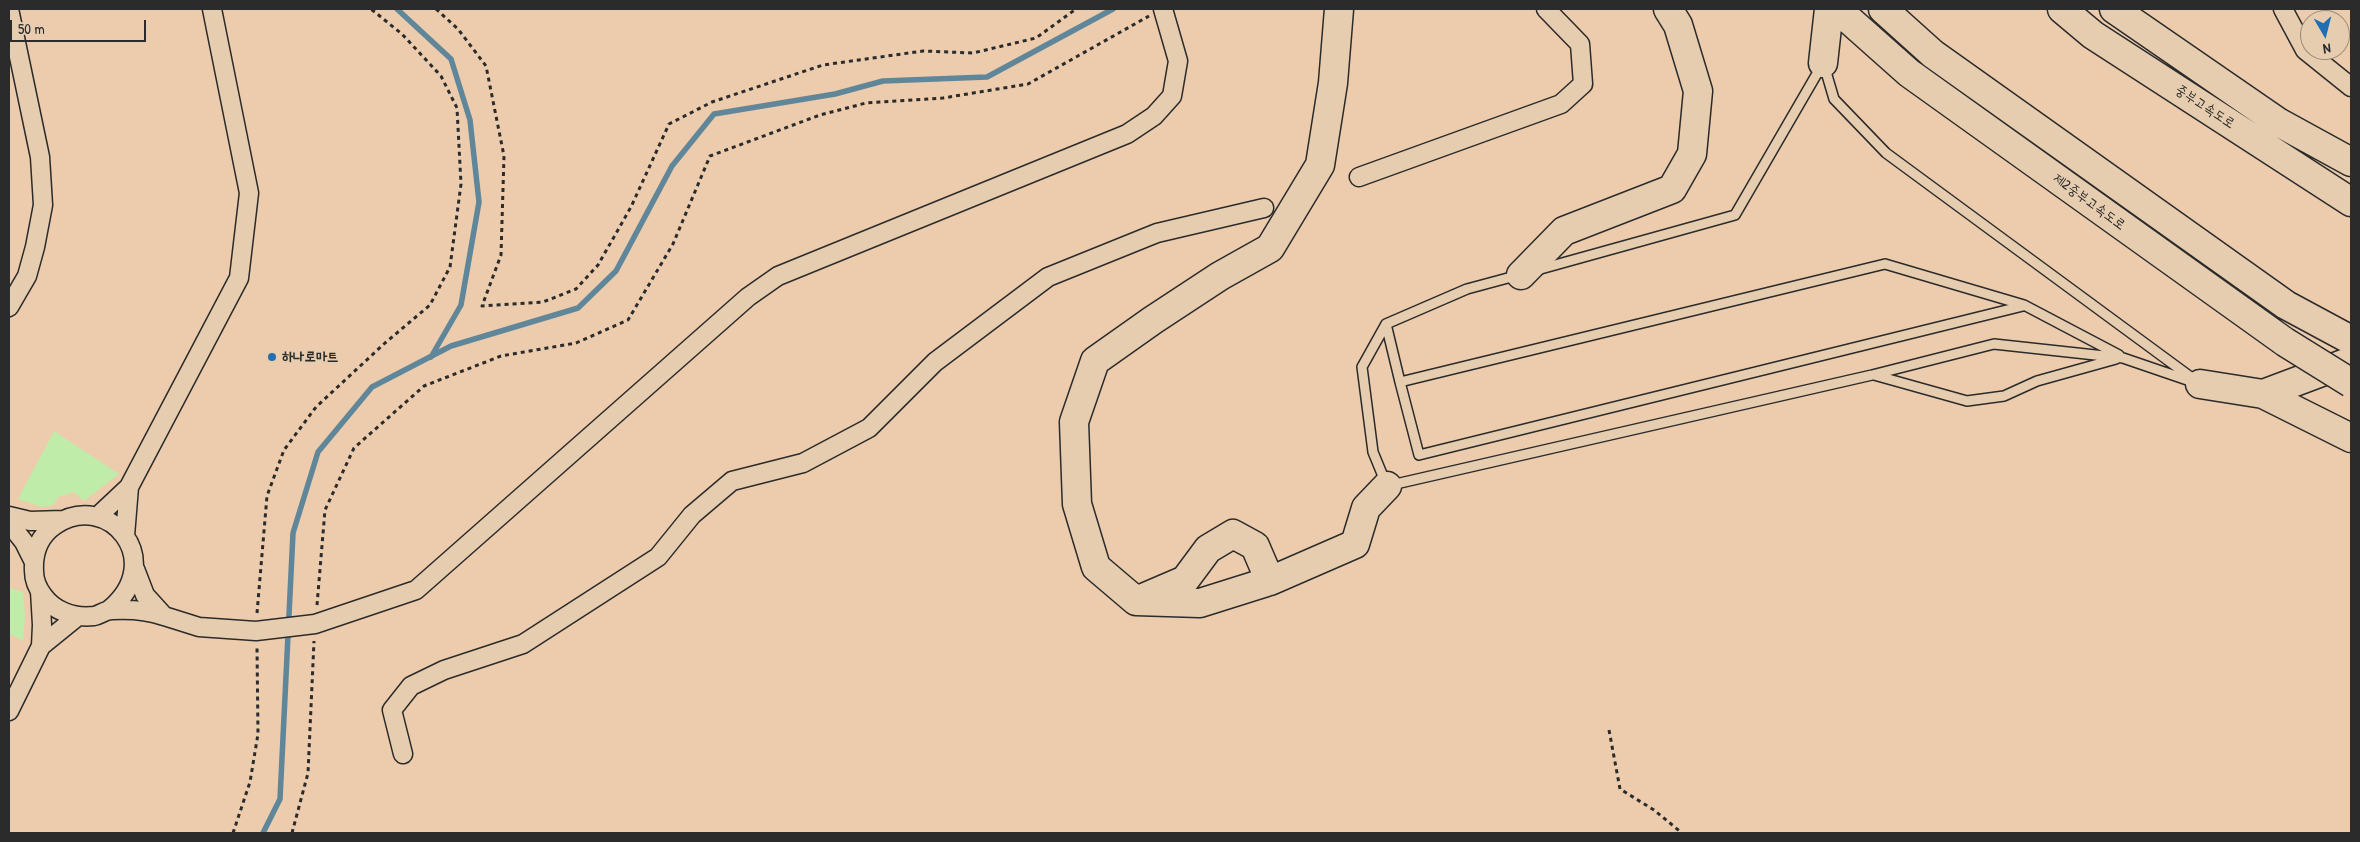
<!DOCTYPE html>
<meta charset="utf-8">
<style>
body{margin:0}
#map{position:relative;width:2360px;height:842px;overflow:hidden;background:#ecccad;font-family:"Patrick Hand",sans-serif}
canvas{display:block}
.frame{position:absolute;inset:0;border:10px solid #2b2b2b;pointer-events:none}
.north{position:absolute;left:2300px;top:10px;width:50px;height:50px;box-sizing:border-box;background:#e7cdaf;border:1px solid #9c8c7a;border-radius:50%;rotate:172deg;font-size:14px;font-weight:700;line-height:20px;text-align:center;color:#2b2b2b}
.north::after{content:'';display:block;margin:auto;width:18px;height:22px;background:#1f6fb2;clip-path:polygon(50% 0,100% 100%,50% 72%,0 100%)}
.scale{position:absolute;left:10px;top:20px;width:136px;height:22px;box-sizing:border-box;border:2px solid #2b2b2b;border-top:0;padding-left:6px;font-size:15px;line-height:18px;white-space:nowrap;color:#2b2b2b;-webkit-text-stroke:4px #e7cdaf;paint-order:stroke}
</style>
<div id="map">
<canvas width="2360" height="842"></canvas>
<div class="frame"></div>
<div class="north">N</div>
<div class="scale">50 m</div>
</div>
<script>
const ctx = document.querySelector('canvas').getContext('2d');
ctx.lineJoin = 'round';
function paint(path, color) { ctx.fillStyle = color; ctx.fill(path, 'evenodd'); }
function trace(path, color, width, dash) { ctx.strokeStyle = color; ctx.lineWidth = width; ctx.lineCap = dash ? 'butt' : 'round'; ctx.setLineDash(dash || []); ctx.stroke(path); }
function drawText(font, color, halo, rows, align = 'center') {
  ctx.font = font + ' "Patrick Hand","Poor Story",sans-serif'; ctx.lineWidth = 4.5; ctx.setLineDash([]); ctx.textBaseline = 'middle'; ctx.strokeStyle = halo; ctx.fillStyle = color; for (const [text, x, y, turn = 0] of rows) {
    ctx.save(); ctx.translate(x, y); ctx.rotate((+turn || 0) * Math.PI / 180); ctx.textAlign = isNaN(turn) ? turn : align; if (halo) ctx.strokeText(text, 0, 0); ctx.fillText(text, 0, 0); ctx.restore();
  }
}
paint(new Path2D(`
 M54,431l65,43 -35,27 -10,-9 -16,5 -5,9 -12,1 -23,-8z
 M9,584l1,4 13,4 2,25 -2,24 -14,-8z`), '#c0eca9');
trace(new Path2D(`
 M397,9l54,50 19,61 9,82 -18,103 -30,52
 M263,833l17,-34 13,-266 25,-81 54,-65 79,-41 127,-38 38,-37 56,-105 42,-52 121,-20 48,-13 104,-4 126,-68`), '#60869a', 5.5);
const service = new Path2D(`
 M1824,65l10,34 52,54 306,225
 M1537,270l198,-55 87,-150
 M1519,275l-52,14 -81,35 -24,43 11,85 14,34 485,-111 122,-31 129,14 76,26
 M1386,324l14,58 485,-118 139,41 95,50
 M1874,375l93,26 37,-5 33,-15 79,-22
 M1400,382l19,73 604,-149`);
const minor = new Path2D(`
 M2283,9l22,41 46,37
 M1359,177l202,-73 22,-20 -3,-40 -34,-35
 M9,307l18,-31 8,-29 8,-42 -3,-48 -31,-148
 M129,487l110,-209 10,-85 -37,-184
 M9,516l21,5 33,-1
 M97,517l32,-30 -4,49
 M9,523l15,19 9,18
 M40,591l2,34 -1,21 37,-30
 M109,610c60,-49 -1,-121 -54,-85 -16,11 -22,28 -21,46 0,17 14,35 30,41 9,4 20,5 30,4 6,-1 11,-6 18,-6 18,-1 35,0 52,6l-19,-21 -10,-26
 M164,616l35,11 57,4 59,-7 101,-34 332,-293 30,-21 349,-142 27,-18 18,-20 6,-35 -15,-52
 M9,711l32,-65
 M403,754l-11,-44 19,-24 33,-16 79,-26 135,-87 34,-42 40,-34 71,-18 66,-35 66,-66 113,-85 109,-44 107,-25`);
const motorway = new Path2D(`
 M1339,9l-6,74 -13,82 -50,83 -50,28 -67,44 -58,41 -21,61 3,82 19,63 40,34 64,2 70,-22 85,-37 11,-36 21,-22
 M1837,9l72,64 376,269
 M1883,9l50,45 353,251 65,35
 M2062,9l31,26 258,167
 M2114,9l164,113 73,40
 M1823,63l6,-54
 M1521,275l43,-44 108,-42 20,-35 6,-63 -20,-66 -10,-16
 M2200,384l63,10 88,-33
 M2263,394l88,44
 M1143,598l42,-18 23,-31 25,-15 22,12 15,35`);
trace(service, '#2b2b2b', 12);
trace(minor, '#2b2b2b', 21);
trace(motorway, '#2b2b2b', 31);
trace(new Path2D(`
 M436,9l22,20 28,37 18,90 -3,99 -19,51 61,-4 33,-13 22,-24 33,-58 38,-83 43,-22 111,-37 100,-14 50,2 63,-15 40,-29
 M317,605l8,-95 29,-62 70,-62 77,-30 75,-13 52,-23 45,-76 37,-88 110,-41 46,-12 77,-5 85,-14 121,-68
 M257,613l10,-117 17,-46 32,-43 69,-64 45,-38 20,-38 11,-83 -4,-76 -16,-32 -39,-42 -31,-25
 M1609,730l11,59 34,21 28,23
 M233,833l17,-51 8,-48 -1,-87
 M292,833l16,-60 6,-132`), '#2b2b2b', 3, [4, 4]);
trace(service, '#e7cdaf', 9);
trace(minor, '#e7cdaf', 18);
trace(motorway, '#e7cdaf', 28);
const motorwayBridge = new Path2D(`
 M2285,342l66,41`);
trace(motorwayBridge, '#2b2b2b', 31, []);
trace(motorwayBridge, '#e7cdaf', 28);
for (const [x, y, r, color] of [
 [272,357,5,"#1f6fb2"]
]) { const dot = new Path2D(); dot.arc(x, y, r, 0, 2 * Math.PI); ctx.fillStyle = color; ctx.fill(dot); trace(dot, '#e7cdaf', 2); }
drawText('14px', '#2b2b2b', '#e7cdaf', [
 ["중부고속도로",2205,107,33],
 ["제2중부고속도로",2089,202,36]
]);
drawText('bold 14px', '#2b2b2b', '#e7cdaf', [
 ["하나로마트",282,357]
], 'left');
</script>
